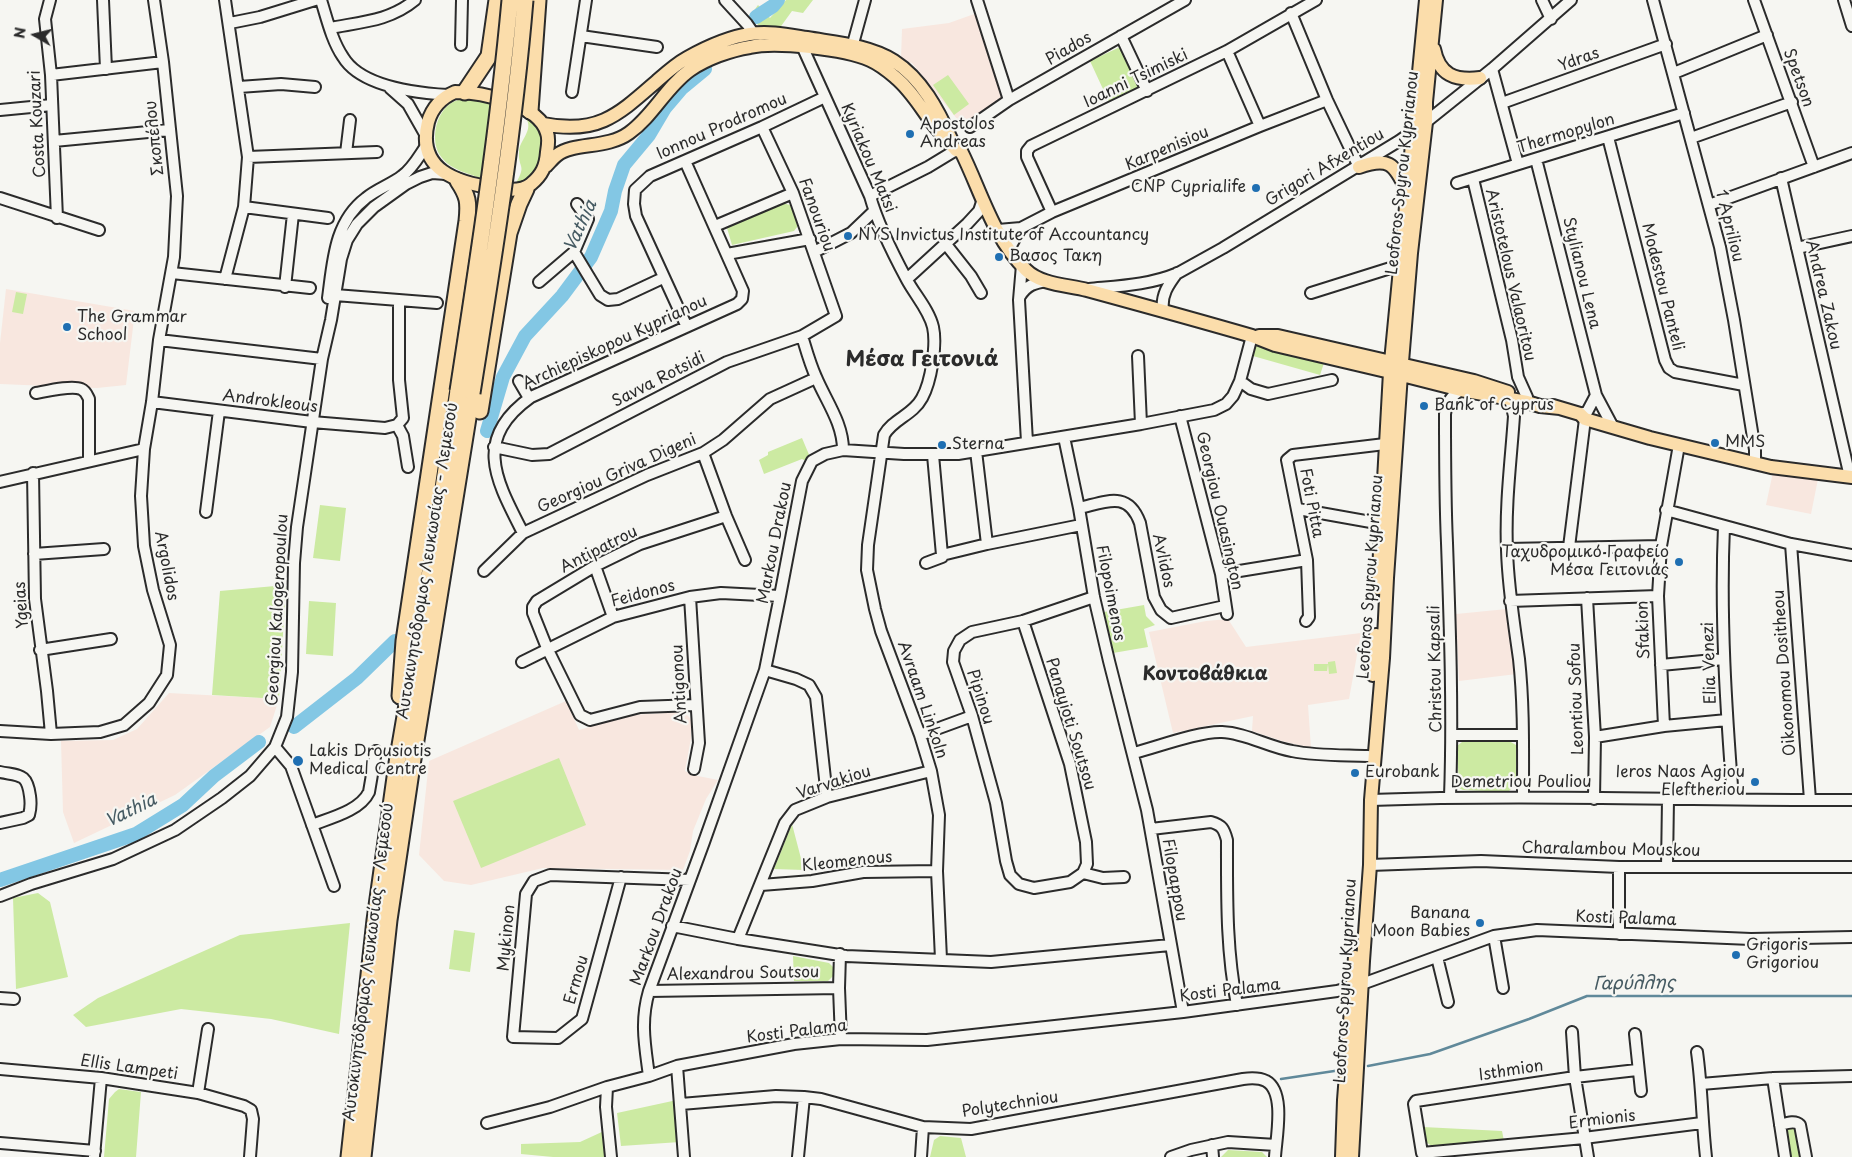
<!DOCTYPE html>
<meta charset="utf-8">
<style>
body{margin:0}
#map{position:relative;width:1852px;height:1157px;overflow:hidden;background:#f6f6f2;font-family:"Playpen Sans",sans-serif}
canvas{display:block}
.north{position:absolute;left:10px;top:10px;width:50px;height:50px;-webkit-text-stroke:4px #f6f6f2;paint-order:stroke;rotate:278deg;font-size:14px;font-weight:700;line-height:20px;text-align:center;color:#2b2b2b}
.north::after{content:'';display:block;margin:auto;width:18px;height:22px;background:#2b2b2b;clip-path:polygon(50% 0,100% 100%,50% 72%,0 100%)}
</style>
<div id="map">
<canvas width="1852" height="1157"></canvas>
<div class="north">N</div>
</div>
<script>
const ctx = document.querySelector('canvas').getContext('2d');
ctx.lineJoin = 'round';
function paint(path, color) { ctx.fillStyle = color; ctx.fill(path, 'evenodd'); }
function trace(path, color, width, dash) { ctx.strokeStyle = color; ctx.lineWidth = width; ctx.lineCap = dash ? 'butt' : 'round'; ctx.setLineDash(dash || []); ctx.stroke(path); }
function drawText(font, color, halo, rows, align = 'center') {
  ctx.font = font + ' "Playpen Sans",sans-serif'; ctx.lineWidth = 4.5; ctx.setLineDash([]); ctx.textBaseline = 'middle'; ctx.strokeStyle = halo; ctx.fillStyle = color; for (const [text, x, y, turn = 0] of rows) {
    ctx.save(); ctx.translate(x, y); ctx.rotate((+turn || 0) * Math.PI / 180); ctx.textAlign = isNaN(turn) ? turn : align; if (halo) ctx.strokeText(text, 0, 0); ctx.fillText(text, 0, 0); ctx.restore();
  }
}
paint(new Path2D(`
 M977,13l26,90 -38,26 -53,-66 -11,-4 1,-30 47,-6z
 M6,289l129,22 -9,74 -29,3 -97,-4v-41z
 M1773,472l45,7 -7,35 -45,-9z
 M1507,609l10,65 -58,7 -3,-67z
 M1228,619l18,28 115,-14 -12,66 -41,6 3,43 -29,-7 -30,-10 1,-15 -80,17 -24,-101 57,-11z
 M169,693l110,6 -9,28 -95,68 -101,48 -11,-31 -2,-71 52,-1 24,-11z
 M566,701l13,29 52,-15 53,-3 7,7v19l-6,33 8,4 25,5 -12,19 -13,32 -3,20 -7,19 -140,-2 -72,17 -27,-4 -25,-26 10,-94z`), '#f8e7df');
paint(new Path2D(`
 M786,0h27l-10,13 -11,-2 -13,18 -19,-2 -10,-11 8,-11 12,13z
 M1120,47l19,41 -30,14 -19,-41z
 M948,75l21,29 -15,11 -21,-30z
 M481,99l11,4 -9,76c-13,-5 -32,-9 -41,-21 -14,-16 -6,-52 16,-58 7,-2 16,-1 23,-1z
 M526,118c3,2 7,5 9,8 15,20 7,52 -19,57 11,-19 2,-14 3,-31 0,-12 15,-21 7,-34z
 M783,203l10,3 8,16 -7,9 -62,14 -5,-17z
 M16,292l11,2 -4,20 -11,-2z
 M1256,345l68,18 -4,12 -67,-19z
 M802,438l8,19 -4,4 -4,-2 -38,15 -5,-14 9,-5v-3z
 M320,505l26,3 -6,53 -27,-3z
 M286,585l-7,114 -67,-4 8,-104z
 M309,601l27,2 -3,53 -27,-2z
 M1144,605l2,11 9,9 -11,4 4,18 -35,6 -9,-41z
 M1335,661l2,12 -8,1 -1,-10 -1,7h-13v-7h14v-2z
 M1509,741l7,4v39l-8,8 -45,-2 -4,-2 -2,-42 5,-4z
 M559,758l27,67 -105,43 -28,-67z
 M792,824l12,46 -30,-1z
 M38,893l12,9 18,75 -52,12 -3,-91z
 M350,923l-11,111 -68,-15 -90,-10 -95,18 -13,-12 25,-17 142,-63z
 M454,930l21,3 -5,39 -21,-3z
 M793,956l36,7 4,4v9l-5,5h-34z
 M119,1089l22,3 -5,65h-32l5,-58 6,-7z
 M677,1100l3,42 -59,4 -4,-33z
 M1786,1126l10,1 5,30h-14l-5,-27z
 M1423,1127l79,4 2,10 -71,6 -7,-5z
 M604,1131l4,26h-55l-32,-3v-10l59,-2z
 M940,1136l21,2 5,19h-36l4,-17z
 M1228,1150l34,2 5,5h-46z`), '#cceaa2');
trace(new Path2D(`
 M1368,1066l62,-12 99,-35 58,-23h265
 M1281,1079l60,-9`), '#60899a', 2.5);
trace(new Path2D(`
 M756,17l17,-11 5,-6
 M487,431l16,-54 22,-41 37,-40 29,-39 20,-46 4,-20 9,-26 25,-30 16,-27 17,-20 23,-19
 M294,727l63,-49 38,-37
 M0,880l136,-46 47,-29 31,-29 45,-34`), '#83c7e4', 14);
const minor = new Path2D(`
 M50,0l-5,19 6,56 6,143
 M103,0l3,69
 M321,0c6,19 11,41 22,57 18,30 73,36 105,38
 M725,0l22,24 7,10
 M977,0l32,100
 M1542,0l9,19
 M1653,0l67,247 14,73 21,130v13
 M1754,0l60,167
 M1844,0l8,26
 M1291,13l36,87 32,67
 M230,23l30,-6 55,-17
 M330,28c31,-6 60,-7 85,-28
 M581,36l76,11
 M1121,36l26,55
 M461,45l1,-45
 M803,48l67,148c8,29 23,58 37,84 8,15 22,30 26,47 4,18 -2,55 -11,71 -9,17 -29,21 -38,37l-16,110 -1,25 8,39 6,22 39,104 11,36 8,44 -2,56 4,88
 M851,51l14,-51
 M1227,51l33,75
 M1492,69l26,95
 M1674,73l93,-38
 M51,75l112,-13
 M239,87l42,-3 34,3
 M390,88l18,16 17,30
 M572,92l14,-92
 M1502,103l164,-59
 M0,110l52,-5
 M970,127l39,-27 176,-100
 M1608,137l57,223 4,8 6,4 69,13
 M1691,138l101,-36
 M54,141l115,-11
 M346,153l4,-33
 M248,157l129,-5
 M1536,159l60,236 17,32
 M1781,178l69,299
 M1473,179l39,161 6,37 9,20
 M1457,183l227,-70
 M870,196l58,-29 28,-17
 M0,198l99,32
 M1709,205l143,-52
 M244,207l84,11
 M1052,212l-25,-55v-6l4,-5 196,-95 89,-51
 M715,226l78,-33
 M998,230l23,-2 31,-16 208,-86 67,-26
 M945,243l26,33 10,17
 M1797,248l55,-12
 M1009,249l12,-21
 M574,252l26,43 8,5 10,-1 45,-21
 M814,252l37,-19 23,-22
 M727,254l83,-15
 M1022,265l-3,35 8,142
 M172,273l138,15
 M225,279l19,-72 4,-50 -23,-157
 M907,279l60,-55 12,-13 3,-9
 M539,282l35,-30 14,-33 -11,-15
 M285,287l8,-73
 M1089,289c31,-3 60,-4 89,-16l45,-25 176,-107 27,-19 66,-53 79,-69
 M1311,293l89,-28
 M335,295l102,8
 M1020,296c7,-11 14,-13 27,-15
 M328,298c5,-36 6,-76 38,-100 11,-9 26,-14 36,-22 11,-8 17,-20 24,-30
 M1163,310c-2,-15 5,-25 14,-37
 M686,325l-50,-109 -2,-12 1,-14 15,-14 112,-49 63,-30
 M802,336c4,13 8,28 14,41 10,24 27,46 27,73
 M159,340l163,19
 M1138,356l3,68
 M519,381l10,17
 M1240,381l11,8 17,5 64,-14
 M36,393c11,-2 36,-8 45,-4 5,2 6,6 8,10v62
 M1510,399l4,17c-3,44 -9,89 -7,134 1,37 7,73 12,109 5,46 4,92 4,138
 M152,402l160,20 73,6 12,-3 6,-7 -4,-38v-80
 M1580,414l7,-2 9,-17
 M1180,416l41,158 6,40
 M397,425l6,11 5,31
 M1064,437l15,71 15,89 15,64 38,149 36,202
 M494,447l38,8 17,-1 178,-92 75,-26 34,-20 -43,-123 -31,-66
 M976,451l11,93
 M703,453l23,63 19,44
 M933,455l9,100
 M33,473l2,126 12,92 4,43
 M0,482l144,-33
 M1079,508c27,-6 49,-18 61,15l14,74 7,13 10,8 54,-12
 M1298,509l84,15
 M1666,510l125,34 61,11
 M206,512l13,-101
 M1724,526c-4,91 2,182 9,273
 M523,533c-27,-53 -51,-94 8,-136l206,-93 5,-5 1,-8 -58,-130
 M1791,544l19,256
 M1569,547l16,-128
 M1507,549l154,-3
 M34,554l70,-5
 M926,563l16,-6v-2l45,-11 94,-19
 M595,566l18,51
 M484,571l39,-38 124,-58 56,-22 20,-13 47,-41 46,-21
 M1221,574l86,-14
 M690,597l9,146 -5,26
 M1587,598l8,139 -1,62
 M1510,601l148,-5
 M1023,621l47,143 16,78 1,22 -4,9 -13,9 -36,6 -15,-4 -9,-9 -4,-14 -10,-58 -24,-87 -19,-54 1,-11 6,-11 12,-8 51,-11 71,-24
 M1306,621l3,-4 -2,-57 -20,-100 6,-5 92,-11
 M40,650l71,-11
 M522,662l91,-45 77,-20 31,-4 59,3
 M1661,665l63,-6
 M765,670l31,9 13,6 7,12 11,100
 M696,705l-56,2 -50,13 -10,-5 -33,-67 -14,-35v-6l4,-6 58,-35 45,-22 86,-28
 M1664,726l-6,-130 3,-50 18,-101
 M0,731l51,3 49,-2 24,-7 25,-22 18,-28 3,-30 -17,-55 -9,-44 -3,-50 3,-47 8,-47 7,-62 15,-83 3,-61 -14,-134 -9,-62
 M920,735l52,-19
 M1453,735h70
 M1595,737l69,-11 63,-6
 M275,747l16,19 43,120
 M1134,753c23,-6 66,-22 88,-21 24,1 46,15 70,19 25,5 51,4 76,5
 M0,772c20,4 27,1 30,24 1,7 1,12 -1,19l-6,3 -23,5
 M1450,797c3,-85 0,-169 -3,-254 -2,-43 -2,-86 -2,-129 2,-12 5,-17 16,-24
 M1371,800c160,-6 321,1 481,0
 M312,825c18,-7 48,-14 57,-33l7,-41
 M1151,829l60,-7c11,3 13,7 16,18 0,55 -1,110 10,165
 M1370,865l111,-4 138,6h233
 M1667,867l1,-68
 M1083,873l20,5 21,-1
 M621,877l-39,142 -24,19 -45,-1 13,-143 8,-13 16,-6 140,5
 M761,885l51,-4 51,-9 74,-1
 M0,896l31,-12 82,-25 62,-29 47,-32 28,-22 25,-29 12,-30 5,-45 2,-109 3,-36 25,-168 9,-39 10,-61 6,-19 10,-16 17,-17 32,-23 14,-7 12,-4 14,1
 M672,926l66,13 108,17 145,6 179,-17
 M1619,934v-67
 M1494,936l9,52
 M738,939l47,-116 10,-13 32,-13 104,-26
 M840,954l-1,34 2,51
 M1437,957l11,45
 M649,991l190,-3
 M0,998l14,1
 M1572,1032l3,45 13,80
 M1635,1034l6,57
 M1697,1052c5,35 5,70 9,105
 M677,1066l7,91
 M0,1069l101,9 97,15 46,13 7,4 2,9 -3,38
 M1637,1070l-62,7 -159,24 -2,3 8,49 162,-15 118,-15
 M649,1076c-4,-31 -9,-54 0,-85l55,-149 61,-172 15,-74 22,-115 10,-20 13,-7 18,-4 61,4h54l183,-30 73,-14 12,-6 7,-8 7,-15 12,-45
 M1773,1078l12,79
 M1701,1084l72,-6 79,-2
 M607,1087l-1,20 5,50
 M198,1093l10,-64
 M681,1104l95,-8 28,1 17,2 102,28 48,2 272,-50c7,-1 17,-1 23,2 20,11 10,57 9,76
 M487,1123l63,-16 57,-20 42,-11 28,-10 117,-22 47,-5 86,1 256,-28 154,-21 25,-7 132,-48 43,-6 214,9 101,-2
 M1780,1125c7,-2 15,-5 20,0l6,32
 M0,1143l95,8
 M1212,1145l1,12
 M94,1156l7,-78
 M798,1157l6,-60
 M921,1157l2,-30
 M1171,1157l20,-7 37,-8 48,3`);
const major = new Path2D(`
 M1434,49c5,26 21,32 46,29
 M455,92c26,0 84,12 92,41 2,5 1,13 0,19 -1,14 -5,23 -16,32 -9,8 -25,6 -36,4 -38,-5 -79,-18 -67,-66 4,-14 13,-24 27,-30z
 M543,124c55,11 75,-9 114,-43 9,-8 19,-17 30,-23 18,-10 42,-21 63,-24 19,-3 38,1 57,4 29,5 61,7 87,23 28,18 44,49 57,78
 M546,166c4,-4 7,-8 11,-11 17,-13 50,-6 72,-22 24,-17 37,-46 61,-63 16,-11 40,-20 60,-23 26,-6 95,2 120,13 9,4 18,11 25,17 16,13 26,31 38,47 7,9 15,17 23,26l5,1c20,40 32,87 65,119 15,15 43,15 61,20 55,15 110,30 165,46l23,9 115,27 71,18 66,12 13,4 20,2
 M1359,167c29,-10 35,-4 47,22
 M1259,336h19l196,45 34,11
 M1553,406l27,8 5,5 65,19 121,29 81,10
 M1378,588l12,-216 36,-372
 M1373,675l3,-40
 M1342,1157l2,-57 11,-143
 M1352,1157l11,-196 7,-96 1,-65 12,-142 4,-80 14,-204 10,-121 15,-131v-20l10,-102`);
const highway = new Path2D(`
 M465,92l24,-36 8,-56
 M530,111l8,-111
 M480,411l29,-178 10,-29 7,-15
 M400,696l4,-55 63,-420c2,-19 1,-25 -9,-40
 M349,1157l26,-237 22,-157 36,-210 25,-162
 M363,1157l26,-237 23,-155 60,-372`);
trace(minor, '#2b2b2b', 14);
trace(major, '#2b2b2b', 16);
trace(highway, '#2b2b2b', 19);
trace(minor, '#f6f6f2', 10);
trace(major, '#fbddab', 12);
trace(highway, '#fbddab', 15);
const highwayBridge = new Path2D(`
 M458,391c20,-130 40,-260 52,-391
 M472,393c21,-131 42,-260 53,-393`);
trace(highwayBridge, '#2b2b2b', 19, []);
trace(highwayBridge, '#fbddab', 15);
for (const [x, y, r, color] of [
 [910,134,5,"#1f6fb2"],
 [1256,188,5,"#1f6fb2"],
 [848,236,5,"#1f6fb2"],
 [999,257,5,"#1f6fb2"],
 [67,327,5,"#1f6fb2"],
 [1424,406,5,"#1f6fb2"],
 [1715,443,5,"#1f6fb2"],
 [942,445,5,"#1f6fb2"],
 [1679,562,5,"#1f6fb2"],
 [298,761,6,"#1f6fb2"],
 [1355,773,5,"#1f6fb2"],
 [1755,782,5,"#1f6fb2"],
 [1480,923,5,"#1f6fb2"],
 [1736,955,5,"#1f6fb2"]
]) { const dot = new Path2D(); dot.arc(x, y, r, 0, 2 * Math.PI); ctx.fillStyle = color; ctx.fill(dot); trace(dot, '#f6f6f2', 2); }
drawText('16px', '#2b2b2b', '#f6f6f2', [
 ["Piados",1069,49,-30],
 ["Ydras",1579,60,-20],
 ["Spetson",1798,78,70],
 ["Ioanni Tsimiski",1136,79,-26],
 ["Costa Kouzari",38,124,-93],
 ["Ionnou Prodromou",722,127,-24],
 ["Thermopylon",1566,134,-17],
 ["Σκοπέλου",155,138,-96],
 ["Karpenisiou",1167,149,-23],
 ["Kyriakou Matsi",868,158,67],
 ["Grigori Afxentiou",1325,168,-31],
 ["Leoforos Spyrou Kyprianou",1403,173,-84],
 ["Fanouriou",816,215,70],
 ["1 Apriliou",1729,226,76],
 ["Stylianou Lena",1581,273,76],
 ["Aristotelous Valaoritou",1510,275,77],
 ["Modestou Panteli",1662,287,76],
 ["Andrea Zakou",1823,295,77],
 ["Archiepiskopou Kyprianou",615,343,-25],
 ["Savva Rotsidi",659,380,-27],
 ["Androkleous",270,402,7],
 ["Georgiou Griva Digeni",617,474,-24],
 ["Foti Pitta",1311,503,79],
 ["Georgiou Ouasington",1219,511,77],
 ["Markou Drakou",775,543,-79],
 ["Antipatrou",599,550,-27],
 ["Αυτοκινητόδρομος Λευκωσίας - Λεμεσού",428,561,-81],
 ["Avlidos",1163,561,78],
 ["Argolidos",166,566,79],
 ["Leoforos Spyrou Kyprianou",1371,577,-86],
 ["Filopoimenos",1110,593,79],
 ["Feidonos",643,594,-15],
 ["Ygeias",22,605,-94],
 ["Georgiou Kalogeropoulou",278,610,-87],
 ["Sfakion",1644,630,-92],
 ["Elia Venezi",1710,663,-92],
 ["Christou Kapsali",1436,669,-91],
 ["Oikonomou Dositheou",1785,673,-94],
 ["Antigonou",680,684,-93],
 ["Pipinou",980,697,72],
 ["Leontiou Sofou",1577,699,-92],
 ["Avraam Linkoln",922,700,71],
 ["Panayioti Soutsou",1070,724,73],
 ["Varvakiou",834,783,-18],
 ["Demetriou Pouliou",1521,783],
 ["Charalambou Mouskou",1611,850,1],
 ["Kleomenous",847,862,-6],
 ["Filopappou",1174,880,80],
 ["Kosti Palama",1626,919,2],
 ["Markou Drakou",657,927,-70],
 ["Mykinon",507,938,-85],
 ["Αυτοκινητόδρομος Λευκωσίας - Λεμεσού",369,962,-83],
 ["Alexandrou Soutsou",743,974,-1],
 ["Ermou",577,980,-74],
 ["Leoforos Spyrou Kyprianou",1346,981,-87],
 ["Kosti Palama",1230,991,-7],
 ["Kosti Palama",797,1032,-7],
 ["Ellis Lampeti",129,1068,8],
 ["Isthmion",1511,1071,-9],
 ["Polytechniou",1010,1105,-9],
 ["Ermionis",1602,1120,-7]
]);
drawText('16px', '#2b2b2b', '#f6f6f2', [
 ["Apostolos",920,125],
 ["Andreas",920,143],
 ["CNP Cyprialife",1246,188,"right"],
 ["NYS Invictus Institute of Accountancy",858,236],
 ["Βασος Τακη",1009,257],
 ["The Grammar",77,318],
 ["School",77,336],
 ["Bank of Cyprus",1434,406],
 ["MMS",1725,443],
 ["Sterna",952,445],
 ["Ταχυδρομικό Γραφείο",1669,553,"right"],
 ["Μέσα Γειτονιάς",1669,571,"right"],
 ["Lakis Drousiotis",309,752],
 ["Medical Centre",309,770],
 ["Eurobank",1365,773],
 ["Ieros Naos Agiou",1745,773,"right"],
 ["Eleftheriou",1745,791,"right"],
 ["Banana",1470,914,"right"],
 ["Moon Babies",1470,932,"right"],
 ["Grigoris",1746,946],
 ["Grigoriou",1746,964]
], 'left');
drawText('italic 18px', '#455a62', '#f6f6f2', [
 ["Vathia",581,226,-65],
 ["Vathia",131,811,-26],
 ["Γαρύλλης",1634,984,-1]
]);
drawText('bold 19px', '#2b2b2b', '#f6f6f2', [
 ["Κοντοβάθκια",1205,675]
]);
drawText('bold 21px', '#2b2b2b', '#f6f6f2', [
 ["Μέσα Γειτονιά",922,360]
]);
</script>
